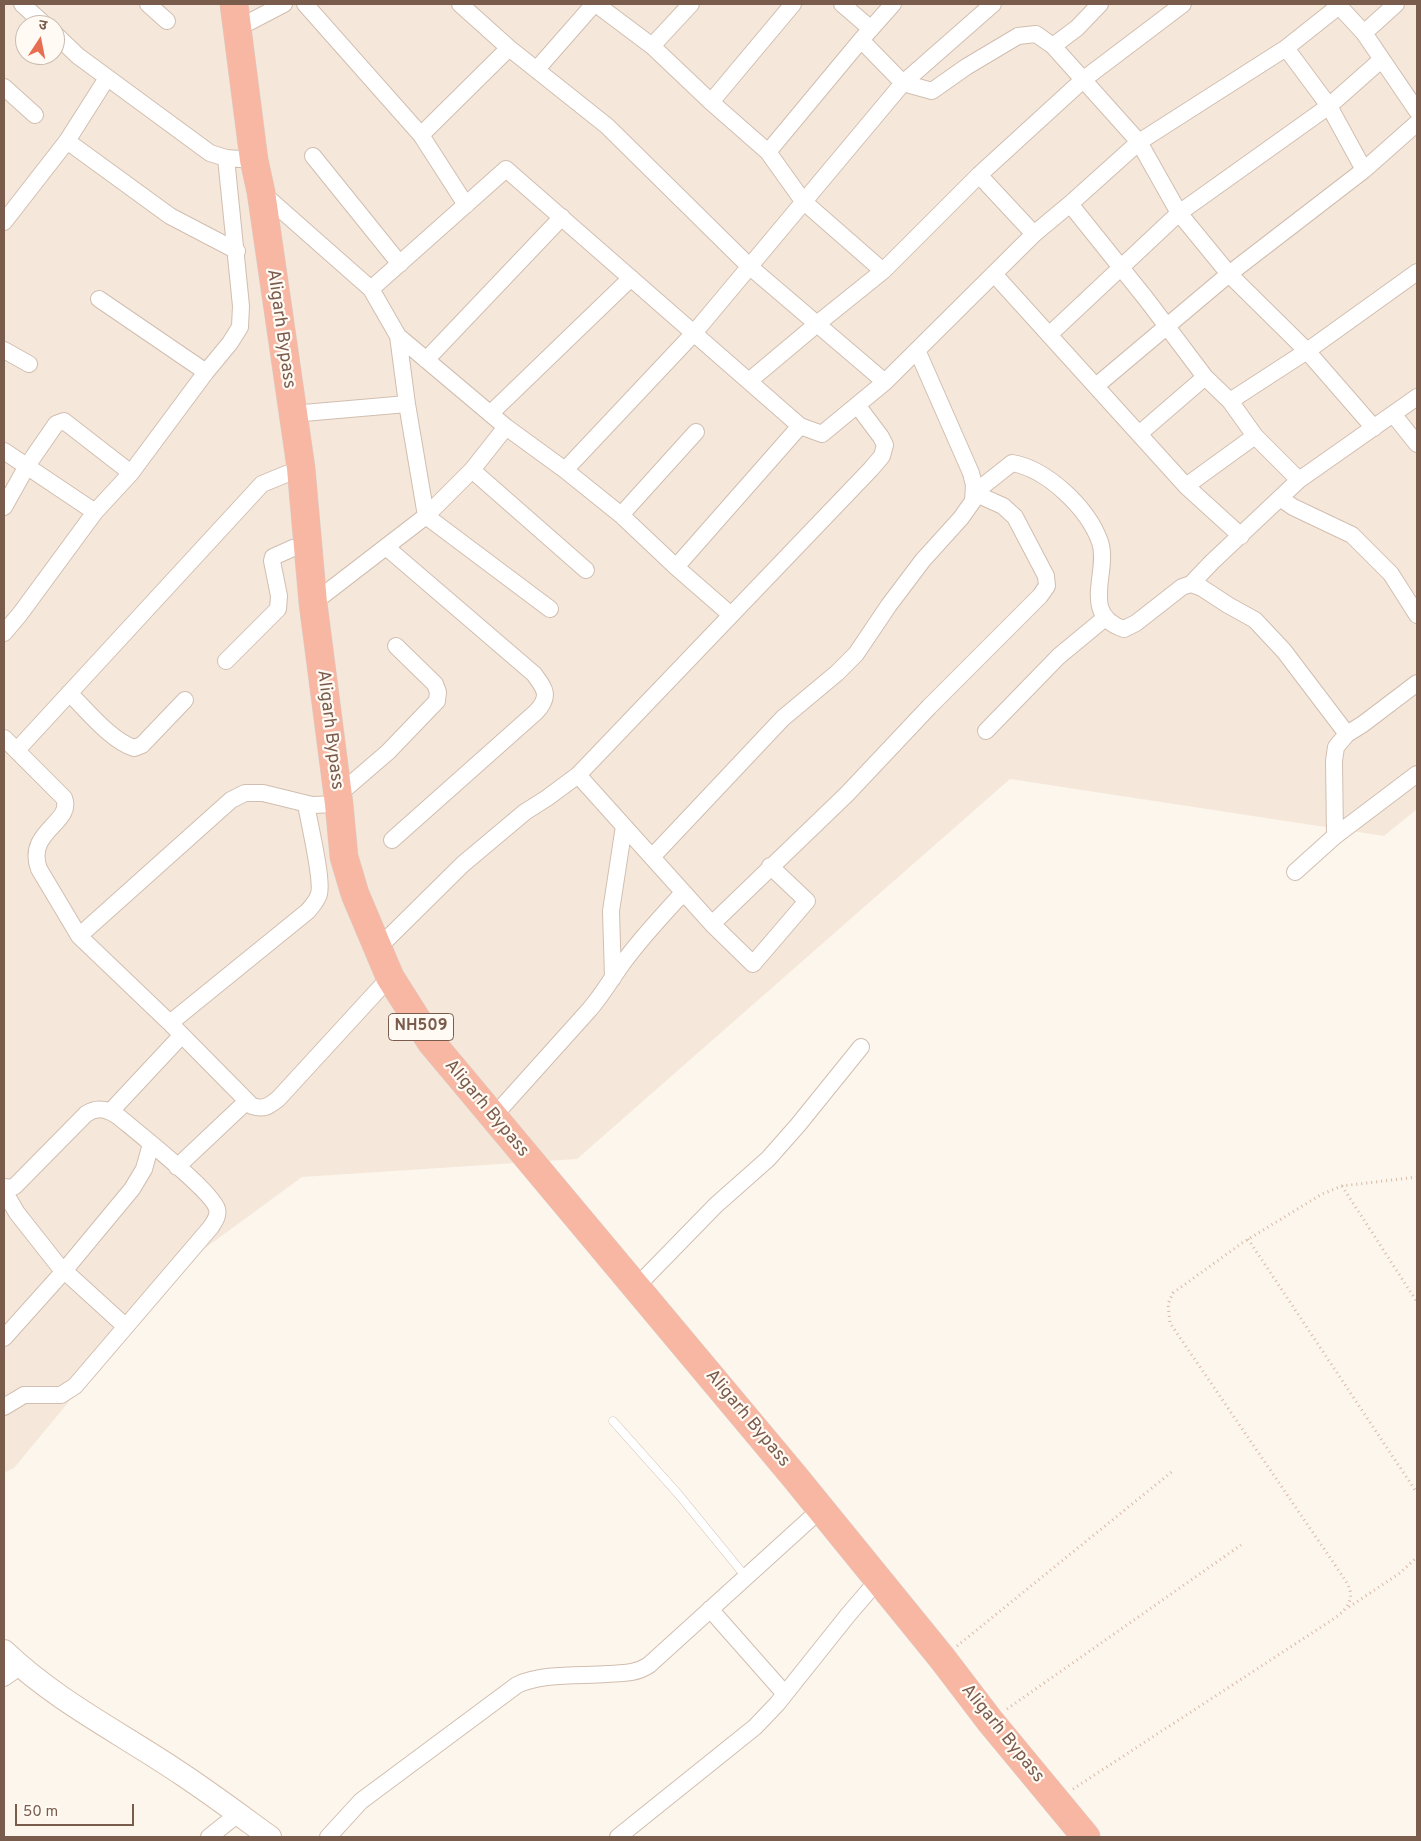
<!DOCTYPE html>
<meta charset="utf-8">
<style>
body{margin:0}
#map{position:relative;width:1421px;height:1841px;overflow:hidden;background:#fdf6ec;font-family:Overpass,"Noto Sans Devanagari",sans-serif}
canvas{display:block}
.frame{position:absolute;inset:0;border:5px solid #7a5c4d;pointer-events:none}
.north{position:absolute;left:15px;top:15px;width:50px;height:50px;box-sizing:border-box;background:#fffaf3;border:1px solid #cabbb1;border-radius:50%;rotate:11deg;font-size:14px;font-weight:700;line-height:20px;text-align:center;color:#7a5c4d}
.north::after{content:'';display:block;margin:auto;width:18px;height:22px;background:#e76f51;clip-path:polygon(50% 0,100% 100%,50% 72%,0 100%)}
.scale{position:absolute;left:15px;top:1804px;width:119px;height:22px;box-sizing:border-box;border:2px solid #7a5c4d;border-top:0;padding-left:6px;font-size:15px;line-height:18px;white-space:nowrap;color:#7a5c4d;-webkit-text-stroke:4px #fffaf3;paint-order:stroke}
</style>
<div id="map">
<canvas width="1421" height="1841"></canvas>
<div class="frame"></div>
<div class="north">उ</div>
<div class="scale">50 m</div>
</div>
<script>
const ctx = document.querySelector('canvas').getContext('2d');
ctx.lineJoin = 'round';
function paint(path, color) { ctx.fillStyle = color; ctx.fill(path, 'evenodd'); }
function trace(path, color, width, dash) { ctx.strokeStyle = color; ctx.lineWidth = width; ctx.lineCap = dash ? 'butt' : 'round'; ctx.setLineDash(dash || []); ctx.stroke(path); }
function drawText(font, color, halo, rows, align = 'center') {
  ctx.font = font + ' Overpass,sans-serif'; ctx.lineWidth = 4.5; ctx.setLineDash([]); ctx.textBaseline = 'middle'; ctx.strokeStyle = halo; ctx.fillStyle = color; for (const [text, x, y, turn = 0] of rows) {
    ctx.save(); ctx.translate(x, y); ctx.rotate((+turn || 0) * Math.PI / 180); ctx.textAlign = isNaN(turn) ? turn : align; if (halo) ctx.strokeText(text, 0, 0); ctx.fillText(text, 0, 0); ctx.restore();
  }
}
paint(new Path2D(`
 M4,4h1413v805l-33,27 -374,-57 -433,380 -275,18 -120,88 -168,203 -10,5zM25,25h30v30h-30z`), '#f5e8da');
const lane = new Path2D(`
 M613,1421l66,74 67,82`);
const street = new Path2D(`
 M22,4l23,21
 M148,4l19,17
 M305,4l116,131 45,70
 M460,4l49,44 98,78 142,140 136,116
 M596,4l56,42 59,56 57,50 93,-112 32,-36
 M842,4l29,25
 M238,28l46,-24
 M1364,33l32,-29
 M55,34l23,22 132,97 16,5 28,2
 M861,40l42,43 90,-79
 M652,46l39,-42
 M1053,46l24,-18 23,-24
 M1286,48l43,58 35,64
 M537,69l57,-65
 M4,87l31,28
 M711,102l82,-98
 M421,135l88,-87
 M67,141l103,75 67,35
 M768,152l35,49 80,70 96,-96 105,-96 99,-75
 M313,156l87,108
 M979,175l55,59
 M261,192l110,97 27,47 108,91 59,43 56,45 55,52 124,-141
 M1070,204l77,96 58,77 25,24 25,35 44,44 118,-83
 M4,222l63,-81 40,-63
 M994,274l192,212 55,50
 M371,289l135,-120 294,257 22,8 63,-52 149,-148 36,-30 69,-62 147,-94 53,-42 25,27 53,78
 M99,299l107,73
 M1049,335l130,-122 150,-107 52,-46
 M398,336l9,68 19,112 124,93
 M4,350l25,14
 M426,360l136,-143
 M749,381l68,-57 66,-53
 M1096,386l133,-112 135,-104 53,-47
 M1230,401l77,-50 110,-79
 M491,413l140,-135
 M292,414l115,-10
 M1393,414l24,30
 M1139,434l66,-57
 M4,451l91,61
 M472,470l114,100
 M565,470l129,-137 209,-250 29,8 34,-24 52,-31 18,-2 17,12 86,96 40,71 50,61 78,77 67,77
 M1186,486l69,-50
 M1280,498l13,9 59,28 39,39 26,41
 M4,507l23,-41 29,-42 8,-3 67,52
 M621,515l75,-83
 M386,547l148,127c11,15 17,22 2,38l-144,128
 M676,567l55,48
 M1191,584l21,-22 87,-82
 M313,603l113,-87 46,-46 34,-43
 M4,633l16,-19 75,-102 36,-39 75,-101 24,-29 10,-16 1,-21 -15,-148
 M226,661l52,-52 1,-13 -7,-35 1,-4 20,-9 15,-2
 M69,693c18,17 41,47 65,55l8,-3 43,-45
 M986,731l73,-75 46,-38
 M4,738l60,60c10,25 -39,33 -25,71l40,67 91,87 82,83c12,4 17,0 26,-7l112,-122
 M17,750l245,-266 39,-16
 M578,775l134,149 41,40 54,-63 -37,-35
 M338,795l50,-43 49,-51 1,-9 -3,-8 -39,-38
 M1335,836l-1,-75 2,-14 11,-13 16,-10 54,-41
 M652,857l131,-139 54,-45 19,-19 33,-49 34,-45 38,-42 12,-17 1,-16 -3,-12 -54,-123
 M1295,872l40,-36 82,-62
 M712,924l135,-130 82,-87 111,-111 7,-10 -1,-10 -31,-59 -12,-11 -29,-13 38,-30c35,6 76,45 88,79 10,29 -21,73 24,87l12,-6 46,-36 9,-3 11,4 26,17 27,15 29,31 63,83
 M79,936l152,-136 14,-7h18l49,12 27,-1
 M378,948l85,-84 62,-52 22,-14 31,-23 293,-306 11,-13 3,-11 -4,-8 -24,-32
 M613,978l-2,-67 13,-85
 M170,1023l138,-112c4,-5 9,-10 11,-17 4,-15 -10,-71 -13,-90
 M111,1111l71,-76
 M493,1117l97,-108c12,-14 20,-28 30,-42 19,-27 41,-50 63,-74
 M177,1167l70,-66
 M4,1187l7,1 4,-2 71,-72c12,-8 22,-5 33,3 18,15 94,75 98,92 2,7 -3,13 -6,18l-136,159 -14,9h-37l-20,12
 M4,1191l13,22 41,52 67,61
 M637,1286l79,-81 52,-46 30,-34 63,-78
 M4,1338l60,-67 68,-82 12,-20 7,-25
 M710,1609l75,85
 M4,1678l17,-12
 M209,1837l29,-23
 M328,1837l33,-36 156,-116c25,-12 63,-9 90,-11 15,-1 29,0 42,-9l172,-156
 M618,1837l137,-110 22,-23 71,-89 30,-35`);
const secondary = new Path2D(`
 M4,1651c53,51 119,83 179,124 30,20 58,41 87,62`);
const highway = new Path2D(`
 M234,4l20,156 7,32 40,276 12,135 26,201 5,53 11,37 35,83 41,65 363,434 148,182 48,63 96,116`);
trace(lane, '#d1beb0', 9);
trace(street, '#d1beb0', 18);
trace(secondary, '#d6c0b0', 24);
trace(highway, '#dad1cd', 29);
trace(new Path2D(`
 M1342,1186l75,116
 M1248,1239l169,254
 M1349,1607l51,-34 17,-16
 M957,1646l217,-176
 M1007,1709l234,-164
 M1073,1789l265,-173c23,-20 10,-31 -3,-51l-165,-242 -2,-19 5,-11 69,-50 80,-49 20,-8 75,-9`), '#d9b8a5', 3, [1, 4]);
trace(lane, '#fff', 8);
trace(street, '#fff', 16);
trace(secondary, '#fff', 22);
trace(highway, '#f7b7a3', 28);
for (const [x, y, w] of [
 [421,1027,65]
]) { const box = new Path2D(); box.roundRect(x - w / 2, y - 13.5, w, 27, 4); ctx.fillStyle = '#fffaf3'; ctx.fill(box); trace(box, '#7a5c4d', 1); }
drawText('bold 16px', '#7a5c4d', null, [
 ["NH509",421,1027]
]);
drawText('18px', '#7a5c4d', '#fffaf3', [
 ["Aligarh Bypass",280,329,82],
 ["Aligarh Bypass",329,730,83],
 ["Aligarh Bypass",486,1109,50],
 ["Aligarh Bypass",747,1419,50],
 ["Aligarh Bypass",1002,1734,51]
]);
</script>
